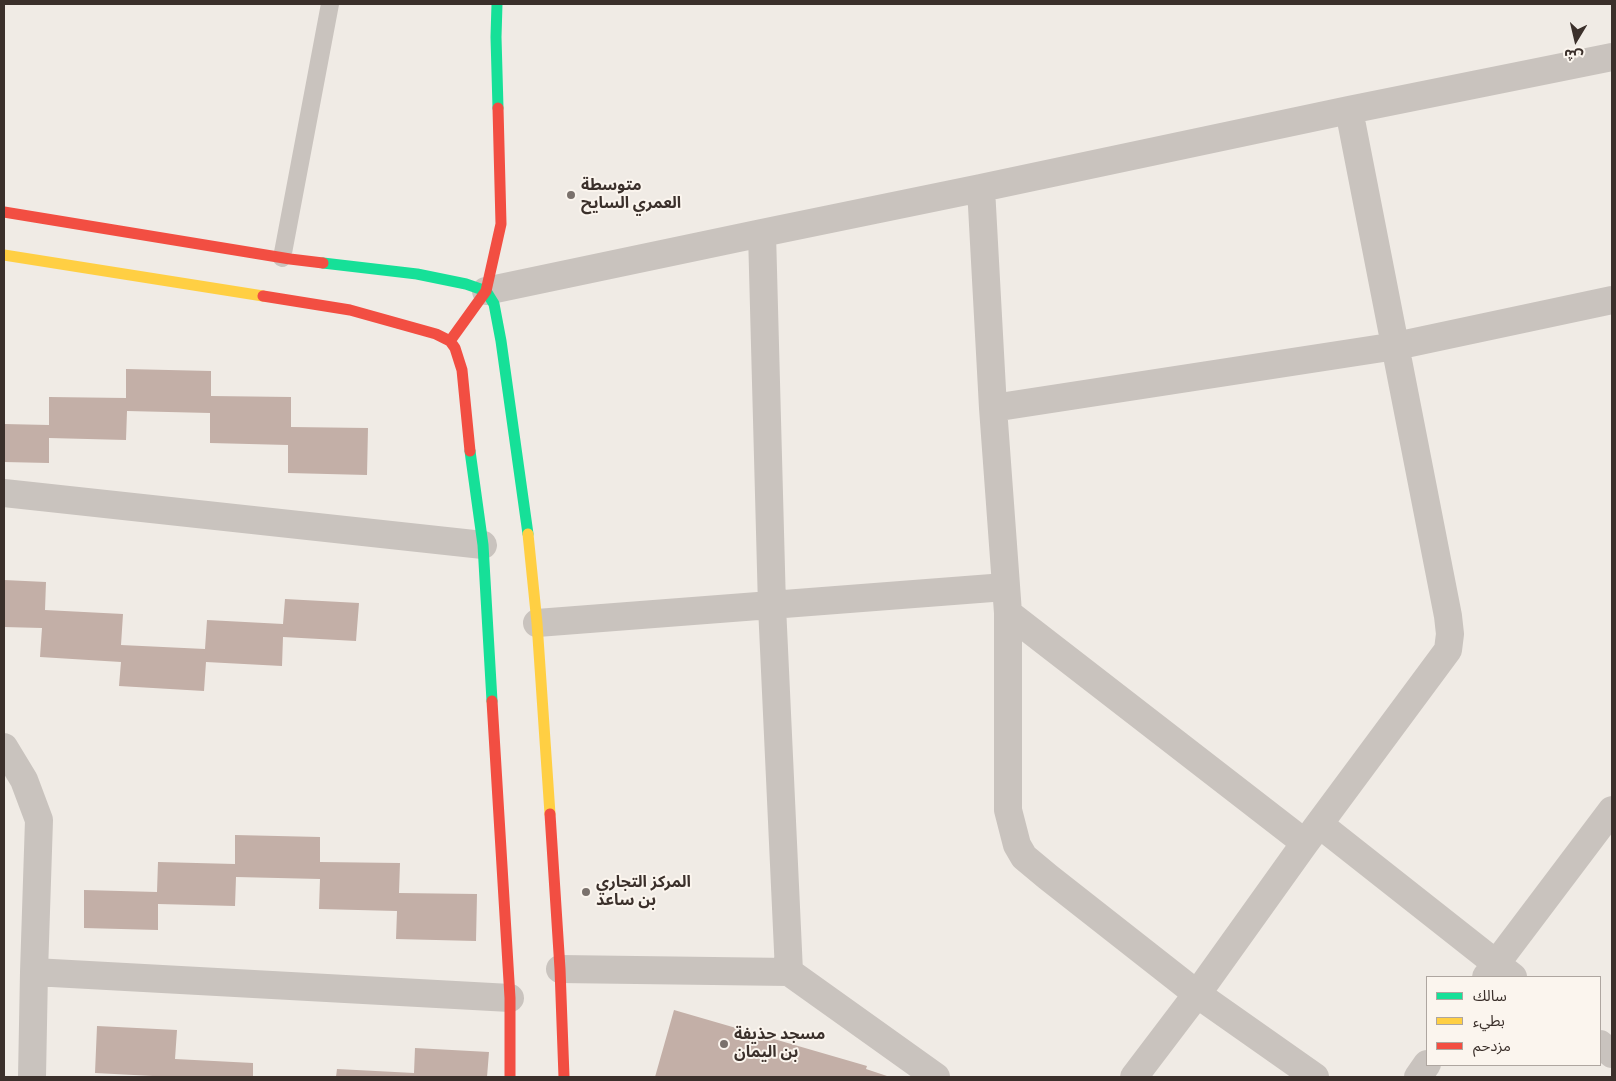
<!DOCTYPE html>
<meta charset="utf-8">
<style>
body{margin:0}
#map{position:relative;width:1616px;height:1081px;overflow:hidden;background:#f0ebe5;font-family:"Fira Sans","Noto Sans Arabic",sans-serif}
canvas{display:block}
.frame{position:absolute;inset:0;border:5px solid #3b302b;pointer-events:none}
.legend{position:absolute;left:1426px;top:976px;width:175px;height:90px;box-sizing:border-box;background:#fbf5ee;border:1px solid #aea6a0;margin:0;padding:6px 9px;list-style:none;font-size:15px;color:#3b302b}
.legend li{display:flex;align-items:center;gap:10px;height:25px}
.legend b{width:25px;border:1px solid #aea6a0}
.north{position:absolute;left:1551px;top:15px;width:50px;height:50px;-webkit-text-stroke:4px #fbf5ee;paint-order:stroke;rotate:189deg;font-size:14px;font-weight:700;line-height:20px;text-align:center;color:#3b302b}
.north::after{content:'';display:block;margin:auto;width:18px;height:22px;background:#3b302b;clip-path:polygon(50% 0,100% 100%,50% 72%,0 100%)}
</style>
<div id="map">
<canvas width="1616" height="1081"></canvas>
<div class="frame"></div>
<ul class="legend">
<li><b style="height:6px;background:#16e098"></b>سالك</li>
<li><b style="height:6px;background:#ffcf43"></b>بطيء</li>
<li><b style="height:6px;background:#f24e42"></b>مزدحم</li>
</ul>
<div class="north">ش</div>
</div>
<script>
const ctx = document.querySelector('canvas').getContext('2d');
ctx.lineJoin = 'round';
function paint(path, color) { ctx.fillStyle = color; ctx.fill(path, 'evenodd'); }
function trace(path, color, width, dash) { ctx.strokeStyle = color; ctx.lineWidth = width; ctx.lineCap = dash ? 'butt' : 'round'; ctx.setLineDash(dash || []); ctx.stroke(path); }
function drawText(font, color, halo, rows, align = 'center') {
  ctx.font = font + ' "Fira Sans","Noto Sans Arabic",sans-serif'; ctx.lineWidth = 4; ctx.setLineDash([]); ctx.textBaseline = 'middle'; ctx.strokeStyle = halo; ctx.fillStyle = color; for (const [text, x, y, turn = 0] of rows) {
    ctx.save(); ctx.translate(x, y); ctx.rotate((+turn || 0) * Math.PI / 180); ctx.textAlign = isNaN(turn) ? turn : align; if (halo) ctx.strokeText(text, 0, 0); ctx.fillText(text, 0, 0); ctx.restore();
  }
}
paint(new Path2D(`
 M126,369l85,2v25l80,1v30l77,1 -1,47 -79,-2v-28l-78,-2v-30l-83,-2 -1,29 -77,-2v25l-45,-1v-38l45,1v-28l77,1z
 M4,580l42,2 -1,28 78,4 -2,31 84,4 2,-29 76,4 2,-25 74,4 -3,38 -73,-4 -1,29 -76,-4 -2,29 -85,-5 2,-24 -81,-5 2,-29 -38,-1z
 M235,835l85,2v25l80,1 -1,30 78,1 -1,47 -80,-2 1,-28 -78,-2 1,-30 -84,-2 -1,29 -77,-2v26l-74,-2v-38l73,2 1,-30 77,2z
 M674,1010l193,56 -1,3 24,8h-235z
 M97,1026l80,4 -2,29 78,4v14h-81l-77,-4z
 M415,1048l74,4 -2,25h-151l1,-8 77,4z`), '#c3afa7');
trace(new Path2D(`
 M282,258l48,-254`), '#c9c3be', 18);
trace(new Path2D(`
 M981,188l368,-78 263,-53
 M486,291l276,-58 219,-45 12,220 15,205v197l9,35 7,12 24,20 149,117 118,83
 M993,408l403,-62 216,-46
 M4,493l479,52
 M1008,613l297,230
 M537,623l468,-36
 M4,747l20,33 15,40 -5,152
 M1319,824l194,153
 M560,969l229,3 -17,-366 -10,-373
 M789,972l147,105
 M1486,977l126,-167
 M1600,1044l12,10
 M32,1077l2,-105 476,26
 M1134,1077l63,-83 108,-151 143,-193 2,-16 -2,-18 -99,-506
 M1418,1077l9,-13`), '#c9c3be', 28);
trace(new Path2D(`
 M497,4l-1,33 2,71
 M323,263l94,11 49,10 20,7 8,13 7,37 27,193
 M470,451l13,94 9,156`), '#16e098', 11);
trace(new Path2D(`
 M4,255l259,41
 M528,534l9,89 13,191`), '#ffcf43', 11);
trace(new Path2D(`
 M4,212l286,47 33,4
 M263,296l87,14 86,24 14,7 5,7 7,22 8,81
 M450,341l36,-50 15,-67 -3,-116
 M492,701l18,297v79
 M550,814l10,155 4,108`), '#f24e42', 11);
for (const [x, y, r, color] of [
 [571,195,5,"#7a716c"],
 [586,892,5,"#7a716c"],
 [724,1044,5,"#7a716c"]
]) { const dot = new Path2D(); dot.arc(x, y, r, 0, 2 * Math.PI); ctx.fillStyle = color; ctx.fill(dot); trace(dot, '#fbf5ee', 2); }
drawText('bold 16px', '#3b302b', '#fbf5ee', [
 ["متوسطة",581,186],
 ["العمري السايح",581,204],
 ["المركز التجاري",596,883],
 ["بن ساعد",596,901],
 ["مسجد حذيفة",734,1035],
 ["بن اليمان",734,1053]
], 'left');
</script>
